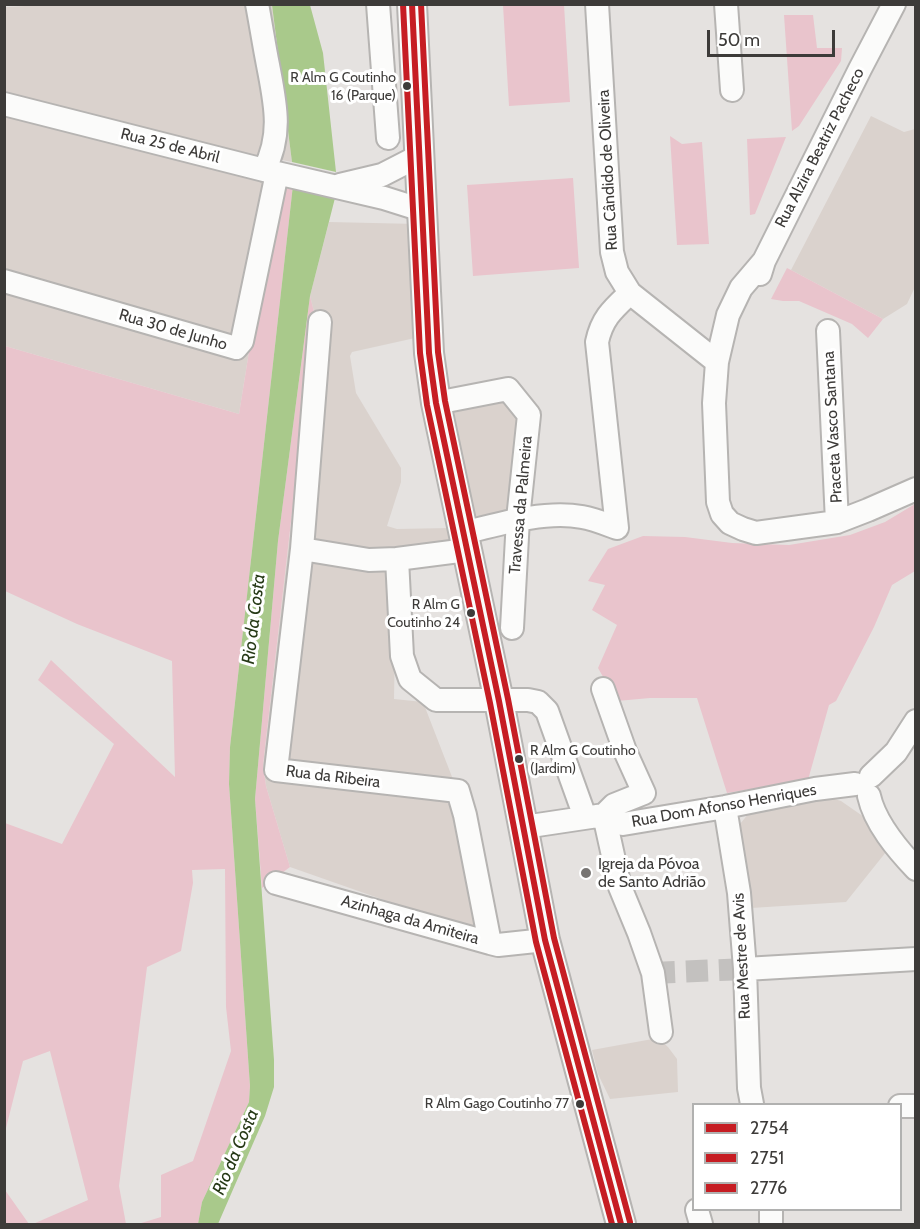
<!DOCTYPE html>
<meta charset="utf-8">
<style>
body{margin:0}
#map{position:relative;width:920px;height:1229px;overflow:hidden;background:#e5e2e0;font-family:Cabin,sans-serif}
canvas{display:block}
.frame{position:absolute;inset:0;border:6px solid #3d3b39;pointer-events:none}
.legend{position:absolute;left:692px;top:1103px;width:210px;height:108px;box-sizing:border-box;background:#fff;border:2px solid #b1b1b0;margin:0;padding:8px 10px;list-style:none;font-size:18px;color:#3d3b39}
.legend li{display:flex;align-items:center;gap:12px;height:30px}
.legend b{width:30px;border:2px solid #b1b1b0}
.scale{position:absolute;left:707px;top:30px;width:128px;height:27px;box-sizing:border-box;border:3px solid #3d3b39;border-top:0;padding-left:8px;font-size:18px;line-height:21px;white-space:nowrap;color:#3d3b39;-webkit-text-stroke:4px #fff;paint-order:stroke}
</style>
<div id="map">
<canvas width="920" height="1229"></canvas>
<div class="frame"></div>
<ul class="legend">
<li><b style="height:8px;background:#c61d23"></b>2754</li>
<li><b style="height:8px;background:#c61d23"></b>2751</li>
<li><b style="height:8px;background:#c61d23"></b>2776</li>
</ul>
<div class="scale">50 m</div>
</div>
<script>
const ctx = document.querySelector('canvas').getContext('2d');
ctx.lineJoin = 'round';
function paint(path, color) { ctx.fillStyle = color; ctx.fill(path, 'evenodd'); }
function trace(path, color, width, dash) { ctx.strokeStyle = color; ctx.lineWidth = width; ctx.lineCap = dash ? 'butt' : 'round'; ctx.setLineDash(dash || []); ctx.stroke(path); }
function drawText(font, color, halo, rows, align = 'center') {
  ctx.font = font + ' Cabin,sans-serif'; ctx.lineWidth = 6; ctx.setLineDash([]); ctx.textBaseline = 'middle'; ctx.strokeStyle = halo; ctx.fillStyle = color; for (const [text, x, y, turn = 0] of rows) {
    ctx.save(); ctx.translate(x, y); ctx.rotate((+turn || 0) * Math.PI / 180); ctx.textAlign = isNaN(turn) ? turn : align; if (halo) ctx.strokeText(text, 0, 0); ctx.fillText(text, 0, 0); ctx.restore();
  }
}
paint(new Path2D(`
 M68,4l204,1 20,157 -10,-2v21l-21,96 -22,137 -234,-68 -1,-339z
 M871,116l33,16 11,-3v158l-8,17 -24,15 -92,-49z
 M329,222l88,2 -2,114 -63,14 -2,4 6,37 45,75v14l-14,44 10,3 52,-1 7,13 -68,16 8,24 -2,118 29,3 31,80 5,17 22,135 -191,-67 -24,-81 -3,-21 52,-449 -5,-20z
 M507,395l16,18 -10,105 -37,8 -24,-125z
 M831,798l10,3 26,18 19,33 -40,50 -95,6 -11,-84 9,-11z
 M658,1038l10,9 9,12 1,33 -68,7 -12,-25 -6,-24z`), '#dad2cd');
paint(new Path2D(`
 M503,5h61l6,97 -61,4z
 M784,15h29l4,33h25l-1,13 -42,65 -7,5z
 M670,136l12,8 20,-2 7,102 -32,1z
 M786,137l-31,77 -5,1 -3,-76z
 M573,178l6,90 -106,8 -6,-91z
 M282,181l11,4 -63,562 -1,37 21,302 -1,16 -47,100 -4,22h-60l23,-7v-42l32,-14 38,-110 -5,-44 -1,-138 -33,1 1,13 -12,68 -34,16 -28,219 7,38h-93l55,-24 -38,-149 -27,10 -18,71v-309l57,21 52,-100 -76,-64 13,-20 124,117 -3,-116 -95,-37 -72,-33v-245l234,68 22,-137z
 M787,268l4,2 92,49 -15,19 -16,-14 -53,-23h-16l-12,-2z
 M310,296l5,20 -2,14 -50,435 3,21 24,81 -28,21 -7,-89 23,-258z
 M915,504v67l-23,14 -18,42 -38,74 -7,4 -21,75 -81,13 -30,-95h-47l-33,3 -19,-33 19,-43 -25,-15 13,-25 -17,-4 20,-32 35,-13 42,1 47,6 57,2 61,-10 35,-13z
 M5,1190l24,34h-24z`), '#e9c4cc');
paint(new Path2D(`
 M272,5h38l13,48 13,119 -44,-10z
 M293,185l42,13 -25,98 -32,245 -23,258 19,261v27l-9,29 -47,108h-20l4,-22 47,-100 1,-16 -21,-302 1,-37z`), '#a9c98b');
trace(new Path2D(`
 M653,973l92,-4`), '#c3c1bf', 22, [22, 11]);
const minor = new Path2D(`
 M257,4c4,21 7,41 11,61 7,37 15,70 -4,105
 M378,4l10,134
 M597,4l15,248 5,20 13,21 87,69
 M726,4l6,86
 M4,104l260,66 120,28 38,12
 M340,185l42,-10 37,-19
 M764,261l-23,27 -13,27 -11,47 -3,41 4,99 4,12 8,9 13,6 13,4 81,-11 31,-12 48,-21
 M760,274l4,-13 96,-192 34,-65
 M4,281l232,67 6,-7 35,-168
 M320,322l-18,227 -26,221 182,21 7,24 25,128
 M828,331l9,191
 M436,403l72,-14 21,26 -11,104 -6,109
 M463,533c36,-9 82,-23 119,-16 12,2 24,7 35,11l-20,-186c5,-24 16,-33 33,-49
 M302,549l67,11 28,-1
 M467,550l-70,9 5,97 8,23 26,21h92l10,2 9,9 38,106
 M603,689l22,62 19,42 -30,12 -10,10 16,72 19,46 14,40 8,59
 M871,776l25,-24 20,-31
 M869,796c6,27 28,53 47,73
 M725,807l14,86 6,76 4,119 3,16
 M524,827l80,-12 19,9 102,-17 90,-18 40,-5
 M276,883l214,60 8,2 47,-5
 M745,969l171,-10
 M900,1106h16
 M697,1210l4,14
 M771,1210v14`);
const major = new Path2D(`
 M412,4l17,349 7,50 63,298 46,239 76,284`);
trace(minor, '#b6b4b2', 26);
trace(major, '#b6b4b2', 32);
trace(minor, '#fbfbfa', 22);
trace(major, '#fbfbfa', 28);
trace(new Path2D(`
 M412,4l17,349 7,50 63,298 46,239 76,284`), '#c61d23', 6);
trace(new Path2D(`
 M403,4l17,349 7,52 63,298 46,239 76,282`), '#c61d23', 6);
trace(new Path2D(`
 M421,4l17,348 7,49 63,298 46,239 76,284`), '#c61d23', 6);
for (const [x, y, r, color] of [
 [407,86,5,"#3d3b39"],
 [471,613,5,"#3d3b39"],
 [519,759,5,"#3d3b39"],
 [586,873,6,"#787573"],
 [580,1104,5,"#3d3b39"]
]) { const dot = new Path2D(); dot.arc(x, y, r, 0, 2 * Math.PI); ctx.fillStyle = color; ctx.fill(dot); trace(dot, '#fff', 2); }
drawText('14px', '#3d3b39', '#fff', [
 ["R Alm G Coutinho",396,78],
 ["16 (Parque)",396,96],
 ["R Alm G",460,605],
 ["Coutinho 24",460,623],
 ["R Alm G Coutinho",530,751,"left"],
 ["(Jardim)",530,769,"left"],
 ["R Alm Gago Coutinho 77",569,1104]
], 'right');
drawText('16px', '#3d3b39', '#fff', [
 ["Rua 25 de Abril",170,146,14],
 ["Rua Alzira Beatriz Pacheco",820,148,-63],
 ["Rua Cândido de Oliveira",608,170,-93],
 ["Rua 30 de Junho",173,330,16],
 ["Praceta Vasco Santana",833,427,-93],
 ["Travessa da Palmeira",521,505,-85],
 ["Rua da Ribeira",333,777,7],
 ["Rua Dom Afonso Henriques",724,806,-10],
 ["Azinhaga da Amiteira",410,920,16],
 ["Rua Mestre de Avis",742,956,-93]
]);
drawText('16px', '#3d3b39', '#fff', [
 ["Igreja da Póvoa",598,864],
 ["de Santo Adrião",598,882]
], 'left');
drawText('italic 18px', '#263916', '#fff', [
 ["Rio da Costa",254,619,-83],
 ["Rio da Costa",236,1152,-67]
]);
</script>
